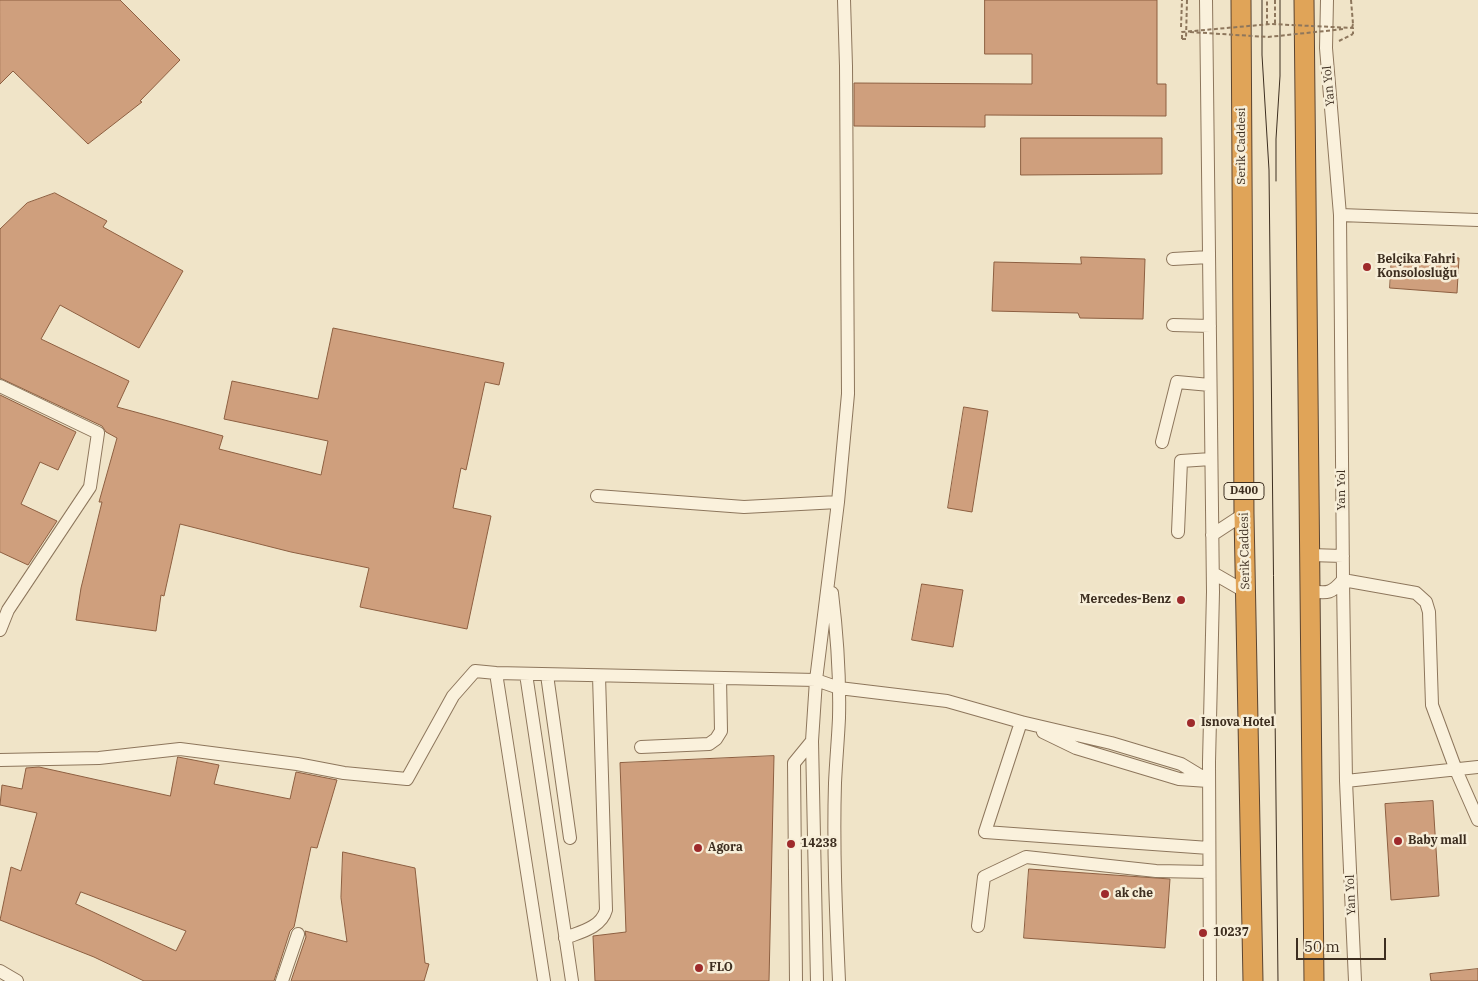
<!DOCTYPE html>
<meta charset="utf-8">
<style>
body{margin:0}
#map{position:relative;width:1478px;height:981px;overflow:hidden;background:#f0e4c8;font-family:"IBM Plex Serif",serif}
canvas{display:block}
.scale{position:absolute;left:1296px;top:938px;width:90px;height:22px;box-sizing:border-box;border:2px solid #3d2e20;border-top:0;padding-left:6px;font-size:15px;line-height:18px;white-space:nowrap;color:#3d2e20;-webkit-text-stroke:4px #f7eed8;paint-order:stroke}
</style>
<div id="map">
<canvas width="1478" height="981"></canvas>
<div class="scale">50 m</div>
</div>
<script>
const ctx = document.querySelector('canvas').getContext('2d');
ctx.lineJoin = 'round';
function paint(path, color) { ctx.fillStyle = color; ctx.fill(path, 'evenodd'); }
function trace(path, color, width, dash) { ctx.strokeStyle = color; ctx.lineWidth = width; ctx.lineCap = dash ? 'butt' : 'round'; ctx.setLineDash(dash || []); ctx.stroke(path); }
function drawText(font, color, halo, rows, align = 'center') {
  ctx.font = font + ' "IBM Plex Serif",serif'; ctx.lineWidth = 5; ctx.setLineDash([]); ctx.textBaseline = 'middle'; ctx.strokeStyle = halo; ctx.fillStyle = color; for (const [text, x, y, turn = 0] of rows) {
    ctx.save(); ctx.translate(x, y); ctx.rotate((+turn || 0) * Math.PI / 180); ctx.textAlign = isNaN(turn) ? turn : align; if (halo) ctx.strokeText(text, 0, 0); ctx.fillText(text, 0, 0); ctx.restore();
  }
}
const building = new Path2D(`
 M0,0h120l60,60 -40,41 2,1 -54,42 -75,-73 -13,13z
 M985,0h172v84h9v32l-181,-1v12l-131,-1v-43l178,1v-30h-47z
 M1021,138h141v36l-141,1z
 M55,193l52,28 -4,6 80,44 -44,77 -79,-43 -19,34 88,42 -12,26 106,29 -4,13 102,26 7,-34 -104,-22 8,-38 86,18 15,-71 171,35 -5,22 -14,-3 -19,88 -5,-2 -8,40 38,8 -24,113 -107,-22 9,-39 -78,-16 -111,-28 -16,72 -3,-1 -5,36 -80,-11 5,-32 21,-86h-3l18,-64 -11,-6 -4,-6 -102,-48v-149l27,-26z
 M1392,254l67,4 -2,35 -67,-5z
 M1081,257l64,2 -2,60 -63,-1 -2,-5 -86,-2 2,-49 87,2z
 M0,395l76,37 -18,38 -18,-8 -19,42 36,17 -29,44 -28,-13z
 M964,407l24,4 -16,101 -24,-4z
 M922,584l41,6 -10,57 -41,-7z
 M774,756l-5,225h-174l-2,-45 33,-4 -6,-169z
 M178,757l41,8 -5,19 76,15 6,-27 41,8 -20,68 -6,-1 -17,80 -4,4 -16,50h-130l-50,-24 -94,-37 11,-53 10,4 16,-58 -37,-8 2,-20 20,4 4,-21 13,-1 131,29zM81,892l105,39 -10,20 -100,-47z
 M1433,801l6,95 -48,4 -6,-96z
 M343,852l72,16 10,95 4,1 -5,17h-133l15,-44 -1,-6 42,11 -6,-44z
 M1029,869l141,10 -5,69 -141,-10z
 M1478,969v12h-47l-1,-7z`);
paint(building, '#cf9f7d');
trace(building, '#8d5f41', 1);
const minor = new Path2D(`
 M1206,0l7,592 -4,170 1,219
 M1327,0l-1,48 14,167 3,365 3,201 9,200
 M1340,215l138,5
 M1173,259l36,-2
 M1173,325l37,1
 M0,386l98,47 -8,54 -82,123 -8,20
 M1162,442l15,-60 33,3
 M597,496l147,11 94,-5
 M1178,532l3,-71 30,-2
 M1212,535l32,-21
 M1310,555l33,1
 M1213,573l33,19
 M1310,591c18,3 22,2 33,-11l73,13 10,9 3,10 3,93 24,65 22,50
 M832,593c5,41 8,83 7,125 -1,22 -3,43 -4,65 -2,66 1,132 4,198
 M496,673l48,308
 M526,674l46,307
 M547,675l23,163
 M1021,722l-36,110 224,16
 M1043,732l33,16 103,31 29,2
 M641,747l68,-3 7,-5 5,-8 -1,-53
 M0,760l99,-2 81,-9 117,15 47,9 63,6 46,-83 22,-25 21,2 320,7 23,8 108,13 74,21 90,21 70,21 28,17
 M1346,781l132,-14
 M978,926l6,-49 42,-20 130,14 53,1
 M565,938c15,-6 36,-10 41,-28l-7,-234
 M0,971l17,10
 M282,981l16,-47
 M796,981l-2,-218 18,-22
 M817,981l-5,-240 4,-61 22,-178 10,-108 -2,-328 -2,-66`);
const highway = new Path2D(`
 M1241,0l3,514 9,467
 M1304,0l10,981`);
trace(minor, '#8d765c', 14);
trace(highway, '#5b4430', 21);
trace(new Path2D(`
 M1275,0v25
 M1351,0l2,24
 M1267,25v-25
 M1181,27l1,-27
 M1182,39h4l1,-39
 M1339,41l14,-7`), '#8d765c', 2, [4, 2.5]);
trace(minor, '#faf1dc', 12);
trace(highway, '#e0a458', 19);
trace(new Path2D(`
 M1262,0v55l7,115 9,811
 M1276,181v-42l4,-63v-76`), '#3d2e20', 1);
trace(new Path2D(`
 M1352,28l1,-4
 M1190,32l78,5 76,-8
 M1182,39v-7l89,-8 82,4v6`), '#8d765c', 2, [4, 2.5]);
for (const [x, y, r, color] of [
 [1367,267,5,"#9e2a2b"],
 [1181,600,5,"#9e2a2b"],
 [1191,723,5,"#9e2a2b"],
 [1398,841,5,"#9e2a2b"],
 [791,844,5,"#9e2a2b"],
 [698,848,5,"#9e2a2b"],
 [1105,894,5,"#9e2a2b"],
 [1203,933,5,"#9e2a2b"],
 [699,968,5,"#9e2a2b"]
]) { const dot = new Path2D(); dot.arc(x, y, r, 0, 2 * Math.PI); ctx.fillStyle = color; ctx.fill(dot); trace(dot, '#f7eed8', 2); }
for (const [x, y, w] of [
 [1244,491,40]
]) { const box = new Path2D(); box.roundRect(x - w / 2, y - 8.5, w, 17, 4); ctx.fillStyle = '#f7eed8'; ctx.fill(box); trace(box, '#3d2e20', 1); }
drawText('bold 11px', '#3d2e20', null, [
 ["D400",1244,491]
]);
drawText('12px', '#3d2e20', '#f7eed8', [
 ["Yan Yol",1329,86,-95],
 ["Serik Caddesi",1242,146,-90],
 ["Yan Yol",1342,490,-90],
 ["Serik Caddesi",1245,551,-91],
 ["Yan Yol",1351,895,-92]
]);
drawText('bold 12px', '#3d2e20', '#f7eed8', [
 ["Belçika Fahri",1377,260],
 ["Konsolosluğu",1377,274],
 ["Mercedes-Benz",1171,600,"right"],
 ["Isnova Hotel",1201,723],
 ["Baby mall",1408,841],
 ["14238",801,844],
 ["Agora",708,848],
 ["ak che",1115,894],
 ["10237",1213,933],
 ["FLO",709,968]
], 'left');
</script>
